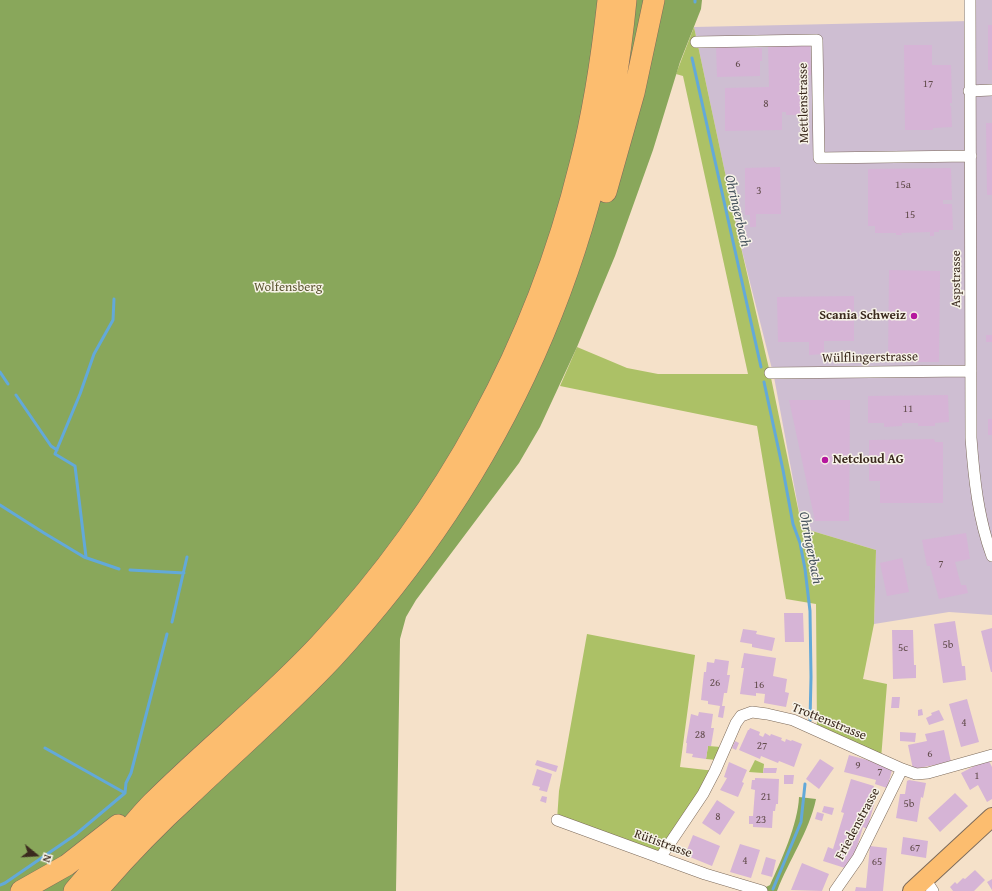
<!DOCTYPE html>
<meta charset="utf-8">
<style>
body{margin:0}
#map{position:relative;width:992px;height:891px;overflow:hidden;background:#f5e1c9;font-family:"Gentium Book Plus",serif}
canvas{display:block}
.north{position:absolute;left:16px;top:835px;width:40px;height:40px;-webkit-text-stroke:3px #f7f3e8;paint-order:stroke;rotate:108deg;font-size:11px;font-weight:700;line-height:16px;text-align:center;color:#3b2a1e}
.north::after{content:'';display:block;margin:auto;width:14px;height:18px;background:#3b2a1e;clip-path:polygon(50% 0,100% 100%,50% 72%,0 100%)}
</style>
<div id="map">
<canvas width="992" height="891"></canvas>
<div class="north">N</div>
</div>
<script>
const ctx = document.querySelector('canvas').getContext('2d');
ctx.lineJoin = 'round';
function paint(path, color) { ctx.fillStyle = color; ctx.fill(path, 'evenodd'); }
function trace(path, color, width, dash) { ctx.strokeStyle = color; ctx.lineWidth = width; ctx.lineCap = dash ? 'butt' : 'round'; ctx.setLineDash(dash || []); ctx.stroke(path); }
function drawText(font, color, halo, rows, align = 'center') {
  ctx.font = font + ' "Gentium Book Plus",serif'; ctx.lineWidth = 3; ctx.setLineDash([]); ctx.textBaseline = 'middle'; ctx.strokeStyle = halo; ctx.fillStyle = color; for (const [text, x, y, turn = 0] of rows) {
    ctx.save(); ctx.translate(x, y); ctx.rotate((+turn || 0) * Math.PI / 180); ctx.textAlign = isNaN(turn) ? turn : align; if (halo) ctx.strokeText(text, 0, 0); ctx.fillText(text, 0, 0); ctx.restore();
  }
}
paint(new Path2D(`
 M970,0h22v615l-43,-3 -75,12 2,-74 -74,-22 -28,-151 -34,-134 -46,-216 276,-6z`), '#cebed2');
paint(new Path2D(`
 M694,27l46,216 30,130 32,155 74,22 -2,74 -11,55 24,5 -6,75 -64,-29 -1,-126 -30,-5 -29,-173 -197,-40 17,-39 50,21 31,6h90l-65,-298 -7,-2z
 M587,634l108,21 -15,112 35,4 -55,87 -103,-38 2,-29z
 M708,746l13,1 -4,13 -11,-1z
 M755,760l9,4 -1,9 -14,-1z`), '#acc166');
paint(new Path2D(`
 M0,0h702l-1,9 -21,53 -27,88 -38,106 -38,91 -37,80 -21,36 -103,137 -10,17 -6,22 -4,252h-396z
 M799,797l17,2c-7,33 -27,61 -39,92h-19l12,-6c11,-24 28,-61 29,-88z`), '#89a75b');
trace(new Path2D(`
 M695,2v-2
 M692,58l69,309
 M0,372l8,12
 M764,382l19,88 10,54 7,19 5,26 5,42 1,66 -1,44
 M16,395l35,51 6,4
 M0,505l44,28 40,24 35,12
 M86,557l-11,-91 -20,-12 25,-60 14,-40 19,-34 1,-21
 M130,570l54,3
 M172,622l15,-65
 M125,793l1,-10 5,-10 36,-139
 M0,885l5,-2 70,-48 50,-42 -80,-45
 M773,889l28,-67 4,-38`), '#63a9d9', 3);
paint(new Path2D(`
 M988,25h4v45h-4z
 M768,43h42l1,32h-9v18h6v22h-22v-3h-4v18l-57,1v-43l44,-1z
 M904,45h28v20h19l1,38h-2v3h1l1,21 -19,1v2h-28z
 M716,46h12v2h34v13h-2v15l-43,1z
 M986,123h6v72h-5z
 M780,167l1,47h-25v13h-6v-12h-5v-47z
 M951,168l1,32h-9v4h9l1,26h-14v2h-5v4h-4v-4l-29,1 1,2h-6v-2h-21v-7h-7v-57z
 M889,270l51,1 -1,91h-51z
 M854,296v45h-30v13l-15,1v-13h-31l-1,-45z
 M986,335h6v7h-6z
 M948,395l1,27 -14,1v3h-17v-3h-16v3l-18,1v-4h-16v-27z
 M789,400h61l-1,121h-34z
 M988,419h4v16h-4z
 M934,439l1,3h8v61h-63v-22h-11v-41z
 M966,533l4,26 -15,3 6,23h5l2,8 -29,6 -9,-33h-3l-5,-26z
 M902,558l7,34 -22,4 -7,-33z
 M784,613h19l1,29h-19z
 M955,621l7,45h3l1,14 -23,3 -9,-59z
 M992,628v44h-1l-10,-41z
 M743,629l14,2 -1,3 19,4 -3,13 -20,-4v-3l-12,-2z
 M892,630h21l1,35h2v13l-23,1z
 M744,653l32,5 -3,18 14,3 -2,13 4,1 -3,14 -22,-4 1,-9 -9,-1v3l-16,-2 4,-26h-3z
 M715,659l14,2 -2,14h3l-3,18h-3l-2,13h3l-2,12 -5,-1 2,-11 -12,-2v-3l-7,-1 3,-28h2l1,-10 7,1z
 M892,697h8l-1,11h-8z
 M967,699l12,43 -18,5 -12,-43z
 M922,709l1,6 -5,1v-6z
 M939,710l5,10 -15,5 -3,-7 6,-3 -1,-2z
 M699,712l14,2 -2,14h3l-3,18h-3l-2,13 -14,-2 1,-3 -7,-1 1,-10h-1l5,-29 7,2z
 M750,728l10,4 -1,3 4,2 2,-4 5,3 1,-2 11,4 -1,2 4,2 1,-3 5,2 1,-1 10,4 -8,23 -15,-6 -1,2 -17,-7 -1,3 -21,-9 9,-20h1z
 M944,730l7,32 -38,7 -5,-24 19,-4 -2,-7z
 M900,732l16,1 -1,9 -15,-1z
 M735,741l4,2 -3,7 -4,-2z
 M849,755l44,12 -6,21 -12,-4 1,-4 -32,-8z
 M820,759l14,9 -15,21 -13,-10z
 M988,759l4,8v32l-5,3 -9,-17 -8,5 -9,-17z
 M537,760l21,6 -2,6 -21,-7z
 M729,762l18,8 -5,12 2,1 -6,14 -18,-7 7,-12 -3,-1z
 M764,768h13l-1,5h-13z
 M537,769l15,5 -5,18 -8,-2 1,-3 -8,-2z
 M784,775h10l-1,9h-9z
 M755,778l24,1 -1,25h-2l-1,7h-2l-1,17 -19,-1v-3h-4v-8h4l2,-26 -4,-1 1,-9h3z
 M851,779l23,7 -4,13 5,2 -8,28 -4,-2 -9,30 -6,12 -25,-8 5,-14 5,2 11,-36 -3,-1z
 M909,780l17,3 -3,15 -2,-1 -4,25 -21,-4 4,-24h5l2,-13z
 M955,793l13,13 -28,26 -12,-14z
 M542,796l5,1 -1,6 -6,-2z
 M717,800l18,12 -15,23 -18,-12z
 M824,806l10,2 -2,7 -10,-3z
 M817,812l7,2 -2,7 -7,-2z
 M693,835l27,11 -8,20 -27,-11z
 M903,837l25,4 -2,17 -25,-4z
 M740,844l20,6 -9,28 -21,-6z
 M870,846l17,2 -4,43h-28l1,-4 10,1z
 M766,857l10,3 -4,17 -11,-3z
 M802,863l27,11 -7,17 -31,-1z
 M975,870l10,10 -11,11h-21l-3,-4 5,-5 2,2 6,-6 2,1z
 M992,879v11l-5,-8z`), '#d6b4d6');
const minor = new Path2D(`
 M970,0l1,438c3,40 7,80 21,118
 M696,42l121,-2 2,118 152,-2
 M969,91l23,-1
 M770,373l201,-2
 M557,820l148,54 57,17
 M660,858l43,-64 12,-23 21,-48 5,-7 11,-4 15,2 26,6 109,49 14,5 12,-1 64,-18
 M925,879l8,12
 M835,891l23,-33 44,-89`);
const primary = new Path2D(`
 M912,891l80,-74`);
const motorway = new Path2D(`
 M606,192l28,-99 20,-93
 M21,891l46,-26 51,-40
 M74,891c15,-18 31,-35 46,-52 11,-12 21,-25 32,-36 55,-55 115,-102 168,-159 126,-135 216,-300 260,-480 14,-54 22,-109 28,-164
 M97,891c29,-34 60,-66 93,-96 48,-46 98,-89 143,-137 172,-186 269,-407 293,-658`);
trace(minor, '#7c6a5a', 12);
trace(primary, '#7c6a5a', 20);
trace(motorway, '#7c6a5a', 22);
trace(minor, '#fff', 11);
trace(primary, '#fcbd6f', 18);
trace(motorway, '#fcbd6f', 21);
for (const [x, y, r, color] of [
 [914,316,4,"#b5179e"],
 [825,460,4,"#b5179e"]
]) { const dot = new Path2D(); dot.arc(x, y, r, 0, 2 * Math.PI); ctx.fillStyle = color; ctx.fill(dot); trace(dot, '#f7f3e8', 1.5); }
drawText('11px', '#624c4c', null, [
 ["6",738,64],
 ["17",928,84],
 ["8",766,104],
 ["15a",903,185],
 ["3",759,191],
 ["15",910,215],
 ["11",908,409],
 ["7",941,564],
 ["5b",948,645],
 ["5c",903,648],
 ["26",715,683],
 ["16",759,685],
 ["4",964,723],
 ["28",700,735],
 ["27",762,746],
 ["6",930,754],
 ["9",858,766],
 ["7",880,772],
 ["1",977,776],
 ["21",766,797],
 ["5b",909,804],
 ["8",718,817],
 ["23",761,820],
 ["67",915,848],
 ["4",745,861],
 ["65",877,862]
]);
drawText('13px', '#3b2a1e', '#f7f3e8', [
 ["Mettlenstrasse",804,103,-91],
 ["Aspstrasse",957,279,-90],
 ["Wülflingerstrasse",870,358,-1],
 ["Trottenstrasse",829,722,22],
 ["Friedenstrasse",858,824,-62],
 ["Rütistrasse",663,844,20]
]);
drawText('13px', '#5d5734', '#f7f3e8', [
 ["Wolfensberg",288,288]
]);
drawText('bold 13px', '#3b2a1e', '#f7f3e8', [
 ["Scania Schweiz",906,316],
 ["Netcloud AG",833,460,"left"]
], 'right');
drawText('italic 14px', '#49565f', '#f7f3e8', [
 ["Ohringerbach",737,211,77],
 ["Ohringerbach",810,548,79]
]);
</script>
